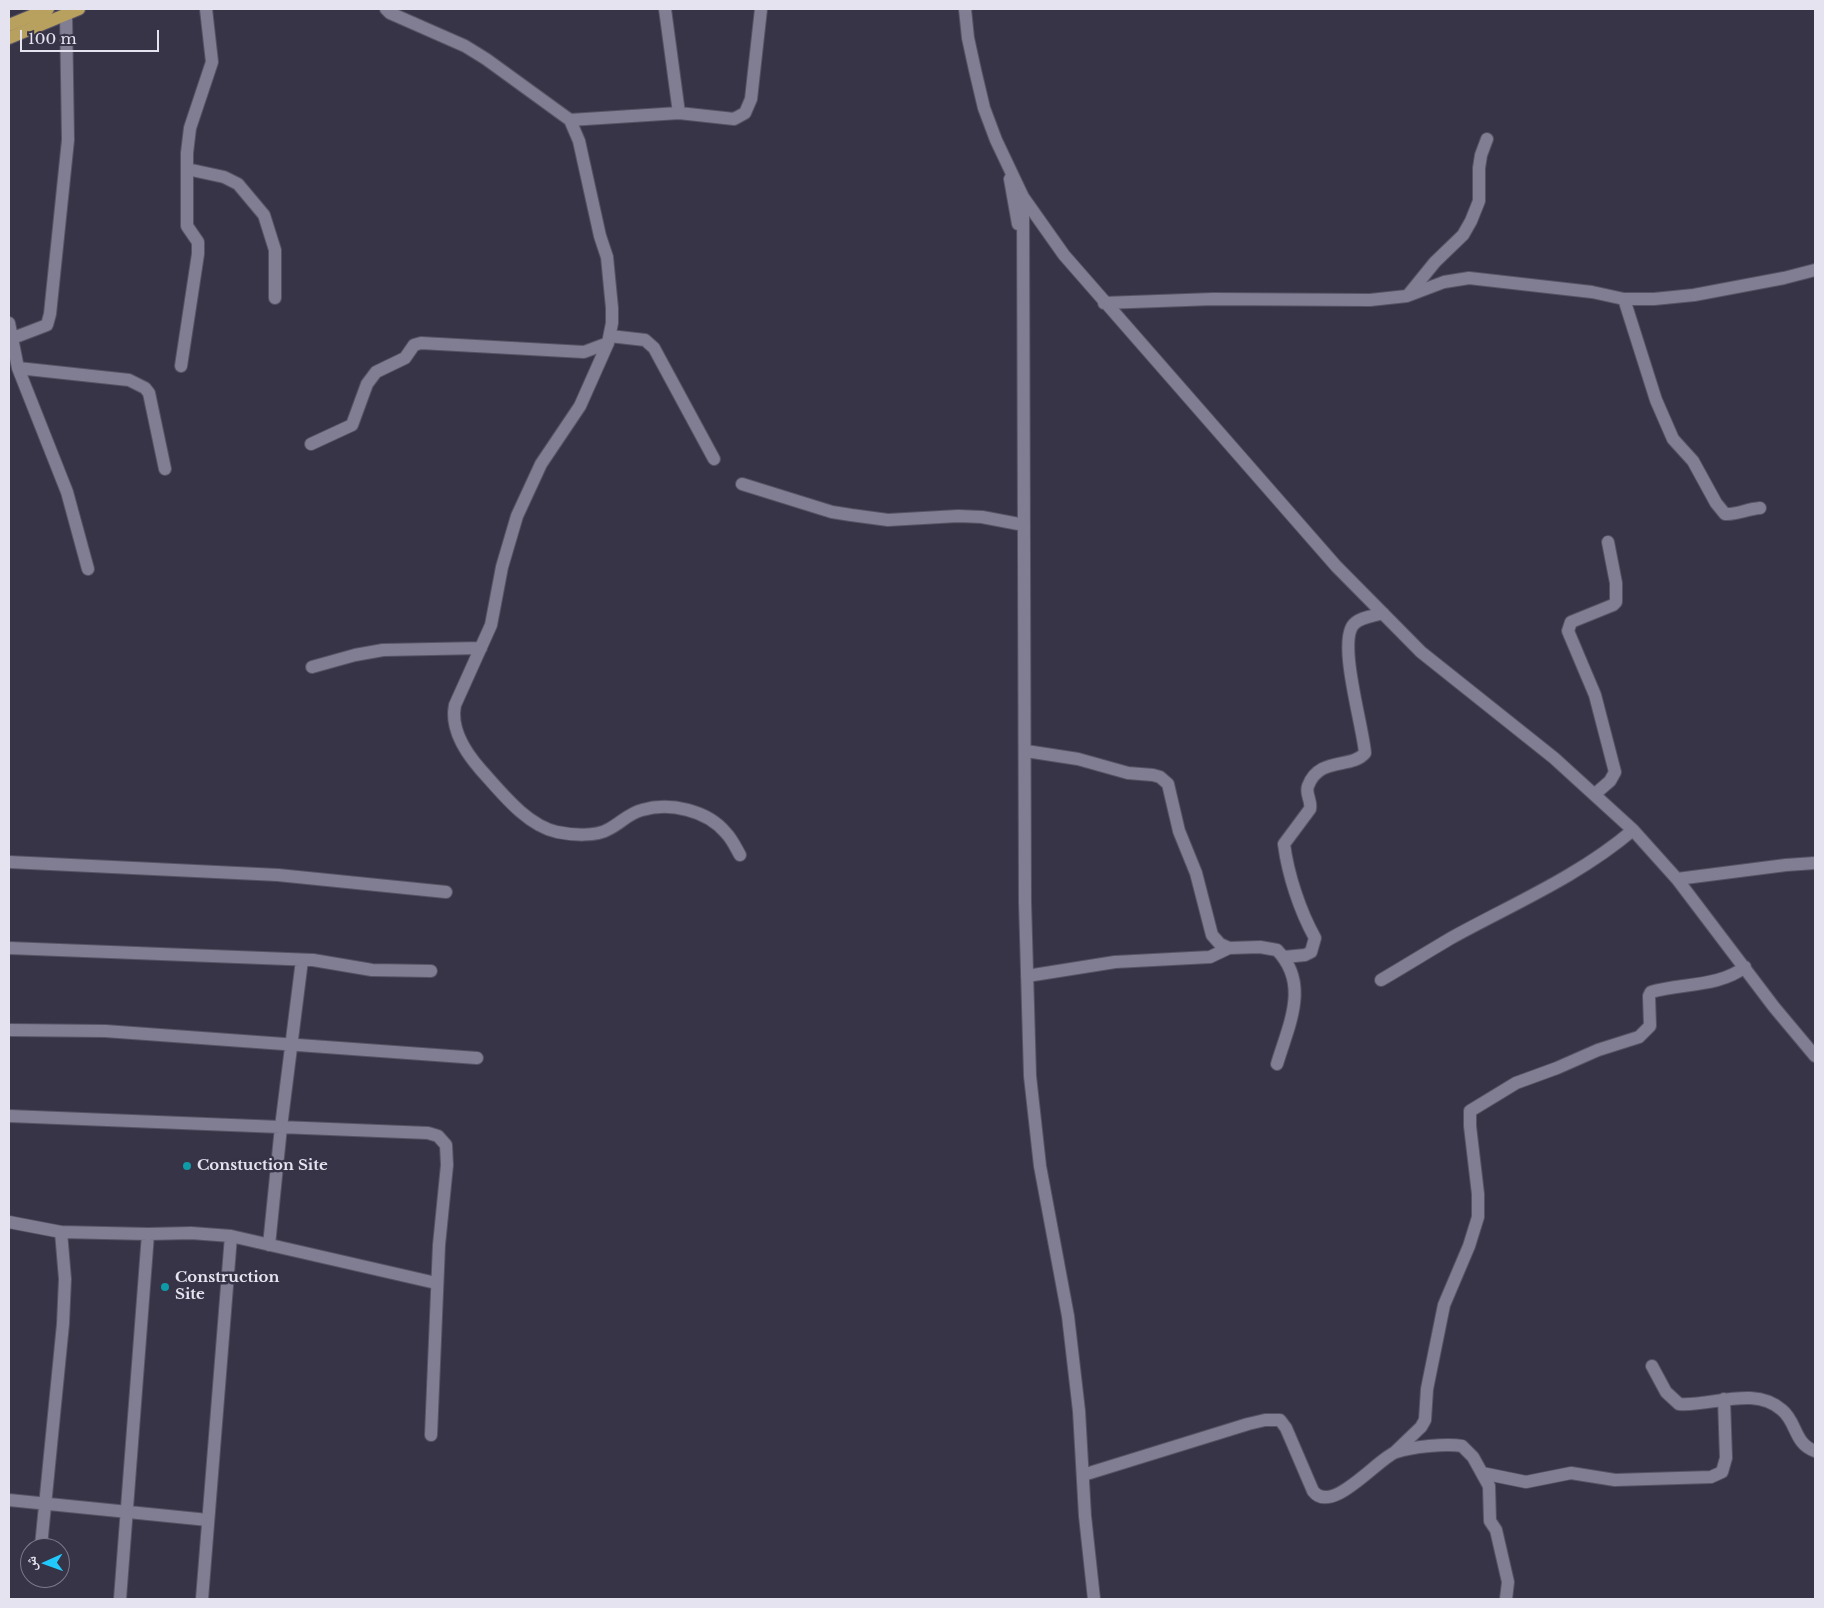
<!DOCTYPE html>
<meta charset="utf-8">
<style>
body{margin:0}
#map{position:relative;width:1824px;height:1608px;overflow:hidden;background:#383447;font-family:"Libre Baskerville","Noto Naskh Arabic",serif}
canvas{display:block}
.frame{position:absolute;inset:0;border:10px solid #e5e3f0;pointer-events:none}
.north{position:absolute;left:20px;top:1538px;width:50px;height:50px;box-sizing:border-box;background:#383447;border:1px solid #7d7a8b;border-radius:50%;rotate:268deg;font-size:14px;font-weight:700;line-height:20px;text-align:center;color:#e5e3f0}
.north::after{content:'';display:block;margin:auto;width:18px;height:22px;background:#21c9fd;clip-path:polygon(50% 0,100% 100%,50% 72%,0 100%)}
.scale{position:absolute;left:20px;top:30px;width:139px;height:22px;box-sizing:border-box;border:2px solid #e5e3f0;border-top:0;padding-left:6px;font-size:15px;line-height:18px;white-space:nowrap;color:#e5e3f0;-webkit-text-stroke:4px #383447;paint-order:stroke}
</style>
<div id="map">
<canvas width="1824" height="1608"></canvas>
<div class="frame"></div>
<div class="north">ش</div>
<div class="scale">100 m</div>
</div>
<script>
const ctx = document.querySelector('canvas').getContext('2d');
ctx.lineJoin = 'round';
function trace(path, color, width, dash) { ctx.strokeStyle = color; ctx.lineWidth = width; ctx.lineCap = dash ? 'butt' : 'round'; ctx.setLineDash(dash || []); ctx.stroke(path); }
function drawText(font, color, halo, rows, align = 'center') {
  ctx.font = font + ' "Libre Baskerville",serif'; ctx.lineWidth = 5; ctx.setLineDash([]); ctx.textBaseline = 'middle'; ctx.strokeStyle = halo; ctx.fillStyle = color; for (const [text, x, y, turn = 0] of rows) {
    ctx.save(); ctx.translate(x, y); ctx.rotate((+turn || 0) * Math.PI / 180); ctx.textAlign = isNaN(turn) ? turn : align; if (halo) ctx.strokeText(text, 0, 0); ctx.fillText(text, 0, 0); ctx.restore();
  }
}
const minor = new Path2D(`
 M386,9l4,4 75,33 21,13 84,61 9,21 21,95 7,21 5,51v15l-4,20 -28,63 -39,58 -24,52 -15,51 -11,58 -36,80c-5,24 11,48 26,65 20,22 45,55 76,62 15,3 39,5 52,-3 12,-6 20,-16 33,-19 28,-8 65,0 84,23 6,6 10,15 14,22
 M665,9l14,104
 M965,9l3,29 7,32 9,38 12,32 27,57 41,58 272,311 85,86 133,106 79,72 44,49 97,128 41,49
 M570,120l109,-7 55,6 11,-6 6,-14 10,-90
 M187,169l37,8 14,7 26,31 11,35v48
 M1010,179l8,45
 M1023,197l2,705 5,174 10,90 28,150 11,95 6,105 9,83
 M1409,294l26,-32 28,-27 8,-14 8,-20v-33l2,-13 6,-16
 M1624,299l32,101 17,39 20,22 23,42 9,11c11,1 22,-5 35,-6
 M1104,303l109,-4 157,1 37,-4 37,-14 25,-4 123,14 32,7h30l40,-4 90,-17 31,-8
 M9,323l9,45 49,124 21,77
 M610,336l35,4 9,8 60,111
 M13,338l34,-13 3,-11 18,-174 -2,-126
 M181,366l17,-112v-12l-11,-16v-73l3,-25 22,-66 -6,-53
 M18,368l111,12 16,8 4,5 16,76
 M311,444l41,-19 15,-41 9,-12 29,-14 9,-13 7,-2 163,9 24,-9
 M742,484l90,28 19,3 37,5 70,-4 24,1 42,8
 M312,667l43,-12 28,-5 98,-2
 M1026,751l52,8 50,14 25,2 7,2 8,7 11,47 17,42 16,62 8,9 9,4
 M1595,794l15,-13 5,-9 -20,-77 -27,-64 3,-9 42,-17 3,-3v-19l-8,-41
 M9,862l269,13 168,17
 M1677,879l109,-14 29,-2
 M9,948l304,12 59,10 59,1
 M1284,957l21,-2 6,-3 4,-14c-15,-27 -27,-63 -31,-94l26,-35c2,-8 -5,-15 -2,-23 11,-30 44,-17 57,-33 -2,-27 -28,-112 -11,-129 7,-7 20,-8 29,-11
 M1027,976l88,-14 95,-5 19,-9 31,-1 17,3c33,34 12,74 0,114
 M1381,980c24,-14 48,-29 72,-43 62,-34 126,-61 180,-107
 M9,1030l96,1 372,27
 M9,1116l419,17 10,3 8,9 1,20 -8,80 -8,190
 M9,1222l52,10 87,2 43,-1 40,3 205,47
 M269,1245l12,-118 21,-167
 M1652,1366l14,26 13,12c32,3 75,-19 103,6 15,12 12,34 33,41
 M1395,1452l26,-25 4,-7 2,-31 17,-84 25,-59 9,-29v-23l-8,-68v-15l46,-28 41,-15 41,-18 41,-13 11,-11 -1,-30 2,-4c31,-9 68,-5 94,-25
 M1482,1473l44,9 45,-9 44,7 96,-3 11,-5 4,-14 -2,-59
 M1083,1475l165,-51 17,-4h15l6,8 27,63c19,25 65,-33 83,-39 15,-5 51,-9 66,-6l11,11 16,29 1,35 6,9 12,52 -2,17
 M9,1500l199,20
 M41,1546l22,-222 2,-45 -4,-47
 M120,1599l28,-365
 M202,1599l29,-363`);
const major = new Path2D(`
 M9,25l39,-16
 M9,38l70,-29`);
trace(minor, '#565364', 14);
trace(major, '#565364', 14);
trace(minor, '#817d93', 12);
trace(major, '#b8a05e', 12);
for (const [x, y, r, color] of [
 [187,1166,5,"#0f9aa8"],
 [165,1287,5,"#0f9aa8"]
]) { const dot = new Path2D(); dot.arc(x, y, r, 0, 2 * Math.PI); ctx.fillStyle = color; ctx.fill(dot); trace(dot, '#383447', 2); }
drawText('bold 15px', '#e5e3f0', '#383447', [
 ["Constuction Site",197,1166],
 ["Construction",175,1278],
 ["Site",175,1295]
], 'left');
</script>
